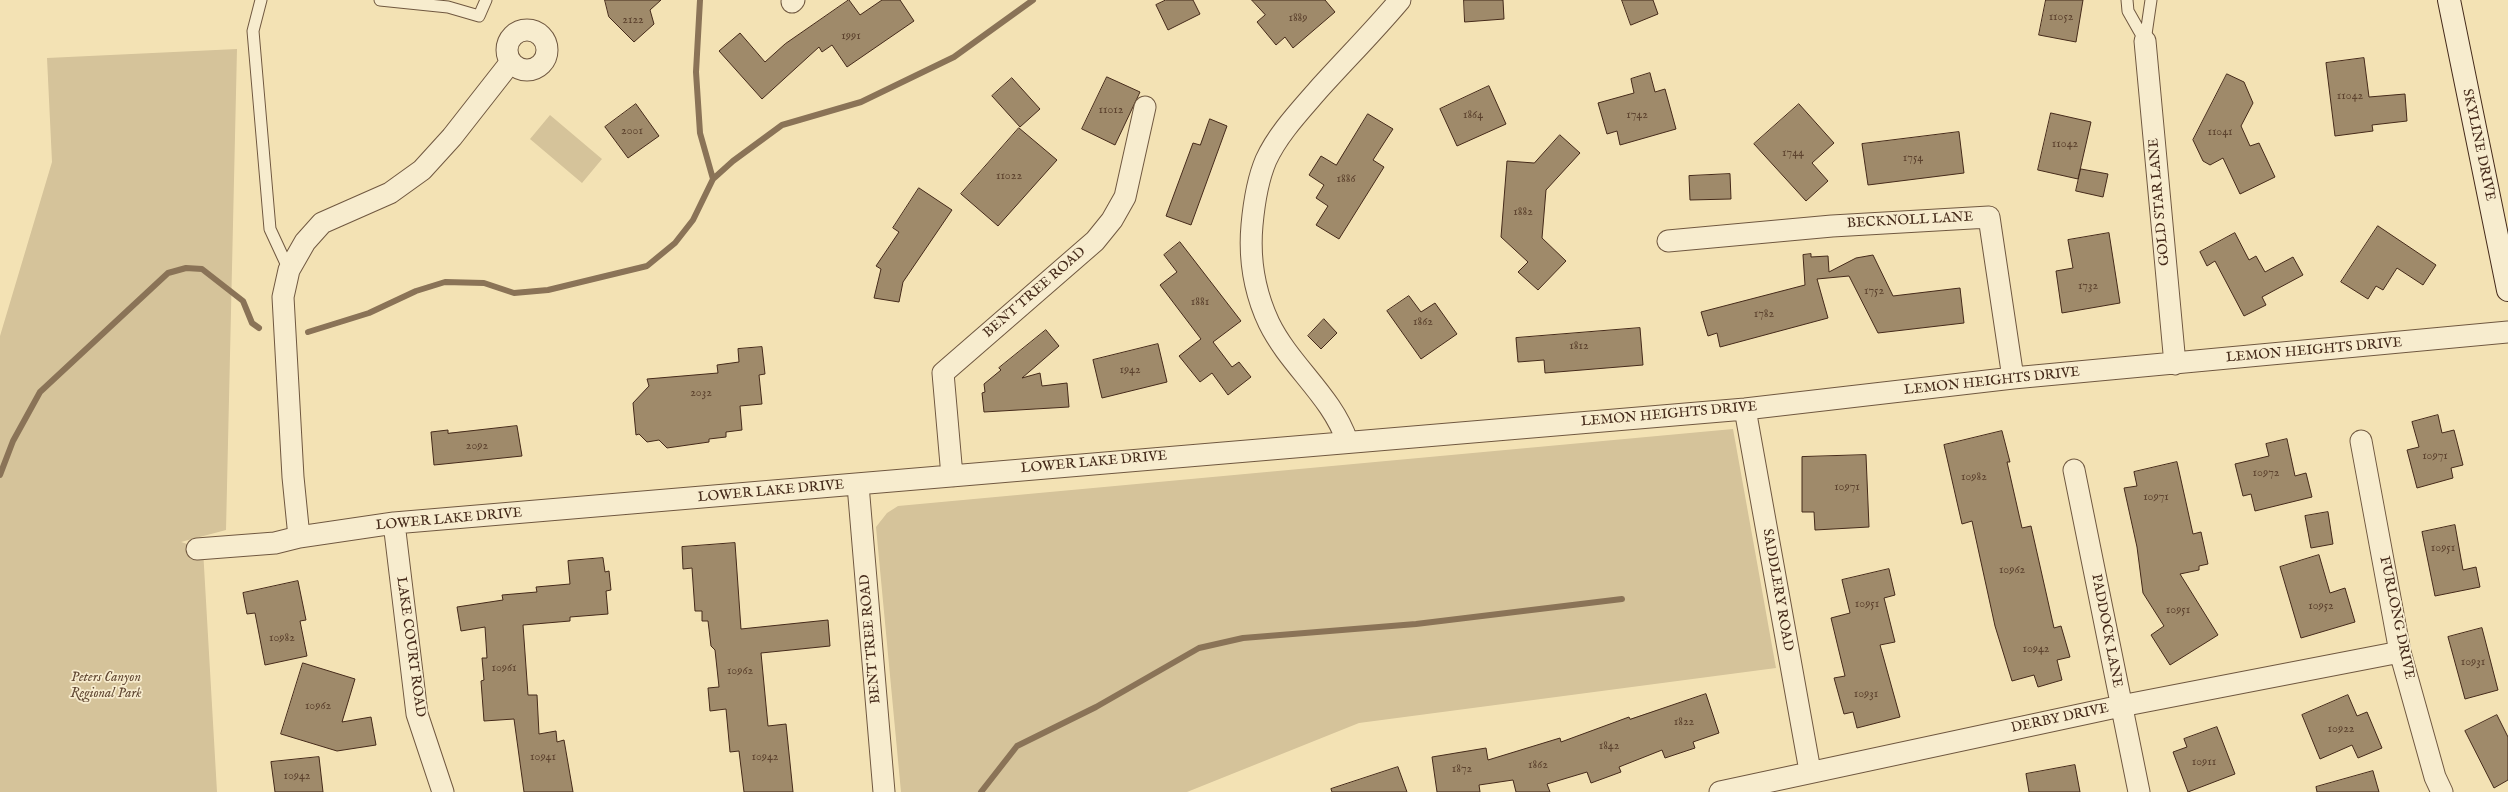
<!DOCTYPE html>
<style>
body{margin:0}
canvas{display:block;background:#f3e2b4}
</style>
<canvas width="2508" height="792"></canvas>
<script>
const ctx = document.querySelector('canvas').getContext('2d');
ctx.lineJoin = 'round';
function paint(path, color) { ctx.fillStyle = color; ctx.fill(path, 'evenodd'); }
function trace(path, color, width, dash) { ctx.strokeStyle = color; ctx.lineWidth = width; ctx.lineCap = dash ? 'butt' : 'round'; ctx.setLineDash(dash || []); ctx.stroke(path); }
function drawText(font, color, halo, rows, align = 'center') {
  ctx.font = font + ' "IM FELL English",serif'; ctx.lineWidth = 3.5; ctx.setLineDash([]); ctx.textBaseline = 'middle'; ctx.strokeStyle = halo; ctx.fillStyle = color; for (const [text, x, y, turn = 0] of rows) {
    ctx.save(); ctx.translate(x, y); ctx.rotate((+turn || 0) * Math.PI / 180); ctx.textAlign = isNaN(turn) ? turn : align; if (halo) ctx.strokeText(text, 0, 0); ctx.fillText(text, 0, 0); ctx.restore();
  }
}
paint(new Path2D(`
 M237,49l-11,481 -45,12 22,7 14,243h-217v-456l52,-174 -5,-104z
 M550,115l52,44 -20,24 -52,-44z
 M1733,429l43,239 -417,55 -172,69h-286l-25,-265 11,-14 11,-7z`), '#d5c39a');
trace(new Path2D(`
 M700,0l-4,72 4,61 13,46
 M308,332l61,-19 47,-22 29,-9 39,1 30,10 34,-3 99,-24 28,-23 18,-23 20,-41 20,-18 49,-36 79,-23 93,-45 79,-57
 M0,475l13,-34 27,-49 128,-119 18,-5 16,1 41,32 9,22 7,5
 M981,792l36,-46 79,-39 103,-59 44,-10 173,-14 206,-25`), '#8a7357', 6);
const building = new Path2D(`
 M605,0h56l-11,10 4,14 -20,18 -25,-25z
 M849,0l11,15 22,-15h18l14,21 -67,46 -15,-22 -10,7 -3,-5 -57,52 -43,-48 21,-18 25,29 20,-18z
 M1166,0h27l7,14 -32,16 -12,-25z
 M1252,0h73l10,12 -42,36 -8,-11 -9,8 -19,-23 8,-7z
 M1464,0h39l1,19 -39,3z
 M1622,0h31l5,14 -27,11z
 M2046,0h37l-7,42 -37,-7z
 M2364,58l5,39 36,-3 2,27 -35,4 1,6 -38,5 -9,-73z
 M1650,73l5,19 10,-3 11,40 -56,16 -3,-14 -10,3 -9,-31 36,-10 -3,-14z
 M2227,74l17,8 9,21 -12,23 9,20 9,-3 16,34 -35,17 -17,-36 -13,7 -7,-4 -10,-21z
 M1107,77l33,15 -25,53 -33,-16z
 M1012,78l28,31 -20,18 -28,-31z
 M1489,86l17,38 -49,22 -17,-37z
 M636,104l23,32 -31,22 -23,-31z
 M1799,104l35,39 -22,20 16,18 -22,20 -52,-57z
 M2051,113l40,9 -13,57 -40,-9z
 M1368,114l25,15 -20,31 11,7 -45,72 -23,-14 12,-19 -12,-8 8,-13 -15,-10 12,-19 15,9z
 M1210,119l17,7 -36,99 -25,-9 27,-73 7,2z
 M1019,128l38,32 -59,66 -37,-32z
 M1959,132l5,41 -96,12 -6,-41z
 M1560,135l20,18 -34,37 -4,48 24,23 -28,29 -20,-18 10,-10 -27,-25 6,-76 27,2z
 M2081,169l27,5 -5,23 -27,-6z
 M1730,174l1,25 -41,1 -1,-24z
 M919,188l33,22 -49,72 -4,20 -25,-4 7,-29 -5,-3 23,-34 -6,-4z
 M2378,226l58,39 -13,20 -26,-17 -14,22 -7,-4 -8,13 -27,-17z
 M2109,233l11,70 -58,10 -6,-42 17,-3 -5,-28z
 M2235,233l14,27 7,-4 9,16 28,-15 10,18 -41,22 4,8 -22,11 -29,-55 -8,5 -7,-14z
 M1180,242l61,79 -28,21 19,25 7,-5 12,15 -23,18 -16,-22 -12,9 -21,-26 22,-17 -41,-54 17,-13 -13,-17z
 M1811,254v3l17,-1 1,16 27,-14 17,-3 20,41 67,-8 4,35 -86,10 -29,-57 -32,3 11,39 -108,29 -3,-14 -9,3 -7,-24 104,-27 -2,-30z
 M1409,296l12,16 14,-9 22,31 -36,25 -34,-48z
 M1324,319l13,14 -16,16 -13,-13z
 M1640,328l3,37 -98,8 -1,-13 -26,2 -2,-24z
 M1046,330l13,16 -37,32 18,-5 2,13 25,-3 2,24 -85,5 -2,-19 3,-1 -1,-8 17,-14 -2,-2z
 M1158,344l9,38 -65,16 -9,-38z
 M762,347l3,27 -6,1 3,29 -22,2 2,24 -16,2v5l-17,2v3l-42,6 -8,-8 -12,2 -8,-8 -3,1 -3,-32 16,-17 -2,-7 71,-6 -1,-8 22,-3 -1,-13z
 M2438,415l4,18 12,-3 9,35 -12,3 2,10 -36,10 -10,-38 12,-3 -7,-25z
 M517,426l5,30 -88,9 -3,-33 17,-2v3z
 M2002,431l8,31h-3l15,66 9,-2 23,102 7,-2 9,31 -13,3 5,20 -24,7 -4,-12 -22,6 -17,-55 -23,-105 -10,3 -18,-79z
 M2287,439l8,37 11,-3 6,24 -57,14 -4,-17 -8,2 -8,-32 34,-8 -3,-12z
 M1866,455l3,72 -54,3 -1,-18h-12v-55z
 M2177,462l16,72 8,-2 7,32 -9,2v4l-19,4 38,61 -48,30 -19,-30 13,-9 -21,-33 -6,-46 -13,-59 13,-2 -3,-14z
 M2328,512l5,32 -22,4 -6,-32z
 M2455,525l8,45 13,-3 4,20 -45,9 -13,-64z
 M735,543l6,86 87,-9 2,26 -69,7 7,73 18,-2 7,68h-49l-5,-41 -9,1 -4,-43 -16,2 -2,-23 11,-1 -4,-37 -4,-4 -3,-25h-6v-10h-7l-3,-43 -9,1 -1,-22z
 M2319,555l11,38 15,-5 10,34 -54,16 -21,-71z
 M603,558l2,14 4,-1 2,19 -5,1 2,23 -38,3v4l-47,4 5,70h9l2,39 17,-3 1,11 7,-2 9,52h-49l-10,-73 -30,2 -3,-40 3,-1 -2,-22h5l-2,-31 -24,4 -4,-24 46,-7 -1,-5 35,-3 -1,-5 34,-3 -2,-23z
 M1889,569l6,26 -11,3 11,44 -15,3 20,72 -43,11 -4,-16 -9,2 -10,-36 11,-2 -14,-58 19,-5 -8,-33z
 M298,581l8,39 -6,1 7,35 -42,9 -10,-52 -8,1 -4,-21z
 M2482,628l16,62 -33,9 -17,-62z
 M303,663l52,16 -13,43 29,-5 5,28 -39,6 -56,-17z
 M1706,694l13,39 -26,9 2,6 -30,10 -3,-8 -43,17 2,5 -30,11 -4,-11 -40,12 3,8h-34l-3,-12 -34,5 1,7h-43l-5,-35 54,-9 2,12 72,-22 1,4 68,-25 1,2z
 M2348,695l9,21 10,-4 15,36 -24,10 -6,-13 -32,14 -18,-44z
 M2497,715l11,22v43l-14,8 -29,-57z
 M2217,727l18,47 -47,18 -15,-40 14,-5 -3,-8z
 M319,757l4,35h-48l-4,-30z
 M2075,765l5,27h-51l-3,-18z
 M1398,767l9,25h-75l-1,-3z
 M2373,771l6,21h-62l-1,-5z`);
paint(building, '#9f8a6a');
trace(building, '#452a1a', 1);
const lane = new Path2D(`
 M261,0l-8,31 17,198 19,41
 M380,0l68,7 31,9 7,-16
 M2127,0l1,11 17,30
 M2145,41l6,-41`);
const street = new Path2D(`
 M792,2l2,-2
 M507 50a20 20 0 1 1 40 0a20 20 0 1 1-40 0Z
 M2145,41l30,323
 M1668,241l164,-15 157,-9 24,161
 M1745,409l65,362
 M1347,441c-15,-45 -57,-75 -78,-118 -14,-30 -20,-65 -17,-98 2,-22 5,-44 14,-65 12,-26 33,-48 52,-70 27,-30 56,-59 82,-90
 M2361,441l39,211 35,125 7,15
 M2074,470l65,322
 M952,476l-9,-103 152,-132 17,-21 13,-23 20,-90
 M858,485l26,307
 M394,523l23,191 26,78
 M299,537l-6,-60 -10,-180 6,-27 16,-28 17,-19 68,-30 32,-23 30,-33 58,-74
 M197,549l78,-6 24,-6 95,-14 1351,-114 268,-31 495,-46
 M1720,792l401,-86 279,-54`);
const secondary = new Path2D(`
 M2449,0l59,290`);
trace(lane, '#705840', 13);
trace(street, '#705840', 23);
trace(secondary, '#452a1a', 24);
trace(lane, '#f7ecce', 11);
trace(street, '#f7ecce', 21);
trace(secondary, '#f7ecce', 22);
drawText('12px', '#5c422e', null, [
 ["11052",2061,18],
 ["1889",1298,19],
 ["2122",633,21],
 ["1991",851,37],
 ["11042",2350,97],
 ["11012",1111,111],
 ["1864",1473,116],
 ["1742",1637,116],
 ["2001",632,132],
 ["11041",2220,133],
 ["11042",2065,145],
 ["1744",1793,154],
 ["1754",1913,159],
 ["11022",1009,177],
 ["1886",1346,180],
 ["1882",1523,213],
 ["1732",2088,287],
 ["1752",1874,292],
 ["1881",1200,303],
 ["1782",1764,315],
 ["1862",1423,323],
 ["1812",1579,347],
 ["1942",1130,371],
 ["2032",701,394],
 ["2092",477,447],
 ["10971",2435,457],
 ["10972",2266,474],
 ["10982",1974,478],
 ["10971",1847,488],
 ["10971",2156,498],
 ["10951",2443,549],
 ["10962",2012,571],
 ["10951",1867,605],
 ["10952",2321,607],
 ["10951",2178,611],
 ["10982",282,639],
 ["10942",2036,650],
 ["10931",2473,663],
 ["10961",504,669],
 ["10962",740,672],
 ["10931",1866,695],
 ["10962",318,707],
 ["1822",1684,723],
 ["10922",2341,730],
 ["1842",1609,747],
 ["10941",543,758],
 ["10942",765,758],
 ["10911",2204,763],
 ["1862",1538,766],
 ["1872",1462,770],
 ["10942",297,777]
]);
drawText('14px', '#452a1a', '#f7ecce', [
 ["SKYLINE DRIVE",2478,145,78],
 ["GOLD STAR LANE",2160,202,-95],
 ["BECKNOLL LANE",1910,221,-3],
 ["BENT TREE ROAD",1035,293,-41],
 ["LEMON HEIGHTS DRIVE",2314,351,-5],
 ["LEMON HEIGHTS DRIVE",1992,382,-6],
 ["LEMON HEIGHTS DRIVE",1669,415,-5],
 ["LOWER LAKE DRIVE",1094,463,-5],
 ["LOWER LAKE DRIVE",771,492,-5],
 ["LOWER LAKE DRIVE",449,520,-5],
 ["SADDLERY ROAD",1777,590,80],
 ["FURLONG DRIVE",2396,618,78],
 ["PADDOCK LANE",2106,631,79],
 ["BENT TREE ROAD",871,639,-95],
 ["LAKE COURT ROAD",410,647,82],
 ["DERBY DRIVE",2060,719,-12]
]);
drawText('italic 14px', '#624934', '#f7ecce', [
 ["Peters Canyon",106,678],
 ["Regional Park",106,694]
]);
</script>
